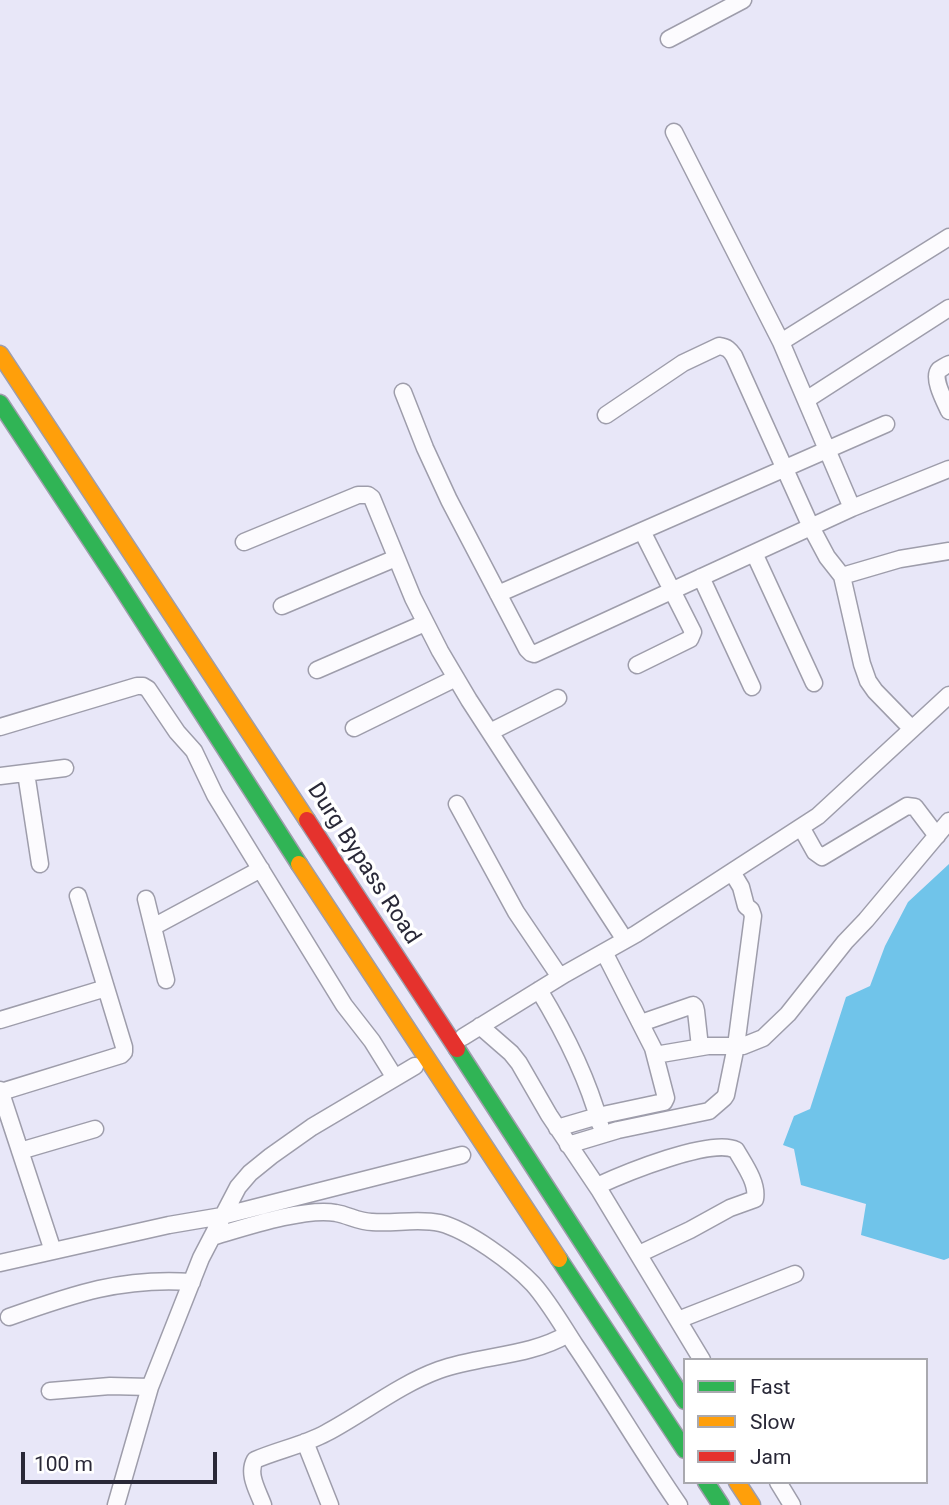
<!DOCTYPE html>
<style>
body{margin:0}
#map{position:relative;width:949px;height:1505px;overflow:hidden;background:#e8e7f8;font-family:Roboto,sans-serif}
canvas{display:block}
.legend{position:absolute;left:683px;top:1358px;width:245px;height:126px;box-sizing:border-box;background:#fff;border:2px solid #a9a9af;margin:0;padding:9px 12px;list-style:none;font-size:21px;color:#292837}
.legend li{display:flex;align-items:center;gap:14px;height:35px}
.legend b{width:35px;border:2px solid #a9a9af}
.scale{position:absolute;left:21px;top:1452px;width:196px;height:32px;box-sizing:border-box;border:4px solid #292837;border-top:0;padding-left:9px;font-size:21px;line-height:24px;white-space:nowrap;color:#292837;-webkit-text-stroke:5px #fff;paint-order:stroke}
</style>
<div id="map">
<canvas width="949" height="1505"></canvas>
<ul class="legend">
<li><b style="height:9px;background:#30b455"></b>Fast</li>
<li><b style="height:9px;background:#ff9f0a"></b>Slow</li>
<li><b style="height:9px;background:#e5322d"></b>Jam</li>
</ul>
<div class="scale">100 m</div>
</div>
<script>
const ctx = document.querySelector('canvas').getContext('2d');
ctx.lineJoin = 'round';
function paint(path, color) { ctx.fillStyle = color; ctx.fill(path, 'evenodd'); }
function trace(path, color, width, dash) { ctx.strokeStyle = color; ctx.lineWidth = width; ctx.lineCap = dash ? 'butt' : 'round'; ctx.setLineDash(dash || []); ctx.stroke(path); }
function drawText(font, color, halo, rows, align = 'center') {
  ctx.font = font + ' Roboto,sans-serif'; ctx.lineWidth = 7; ctx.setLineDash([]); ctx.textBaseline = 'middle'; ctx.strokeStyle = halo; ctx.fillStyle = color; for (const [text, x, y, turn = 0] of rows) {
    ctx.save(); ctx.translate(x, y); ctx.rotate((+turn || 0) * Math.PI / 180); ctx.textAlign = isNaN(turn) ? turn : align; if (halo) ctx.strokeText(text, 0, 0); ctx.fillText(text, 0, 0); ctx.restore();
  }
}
paint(new Path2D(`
 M949,864v394l-5,2 -83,-25 5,-31 -65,-19 -7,-36 -11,-4 11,-29 16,-7 36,-112 24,-11 15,-40 23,-44z`), '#70c4ea');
const street = new Path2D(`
 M669,39l74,-39
 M674,132l107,210 71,166
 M781,342l168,-105
 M949,364c-1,0 -10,6 -10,6 -7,8 6,32 10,41
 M403,392l22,56 24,52 78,149 4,4 3,1 318,-146 97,-39
 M806,400l143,-92
 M606,415l77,-52 36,-17c8,1 11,4 15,10l77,171 16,30 15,19 20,88 6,17 7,10 37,38
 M244,542l114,-47h10l4,3 41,100 27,53 29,49 156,240
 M754,553l60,130
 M842,576l58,-17 49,-8
 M701,577l51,110
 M498,594l388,-170
 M282,606l114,-48
 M637,665l53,-26 3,-7 -51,-101
 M317,670l108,-47
 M0,727l137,-41h6l5,3 29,43 17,19 21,44 129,210 28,36 23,37
 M354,728l102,-50
 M490,732l68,-34
 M26,773l14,91
 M0,776l65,-8
 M457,804l59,108 44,65
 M801,827l14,25 7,5 85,-51 8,1 22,29
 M146,899l20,81
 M153,927l108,-58
 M539,990c26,43 48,86 61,134
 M0,1020l106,-32
 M641,1023l52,-18 2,2 1,4 4,36
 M480,1026l31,27 8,10 30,52 51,76 102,169
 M463,1037l102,-63 71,-40 182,-118 131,-121
 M655,1055l53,-9h35l20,-8 25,-24 57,-72 21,-22 83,-99
 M0,1090l53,161
 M1,1092l120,-37 3,-3v-5l-46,-151
 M557,1128l41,-12 61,-13 5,-1 2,-4 -13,-50 -49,-96
 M568,1145l50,-15 91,-19 15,-13 2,-3 10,-49 17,-130 -2,-6 -5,-4 -5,-19 -9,-15
 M20,1151l75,-22
 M597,1186c26,-12 115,-49 139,-36 8,14 22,33 19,49l-25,9 -40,22 -51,24
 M212,1237c31,-9 93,-30 124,-24 12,2 23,9 36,9 22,2 46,-4 68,1 28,7 73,40 93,61 16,18 29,41 42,61 36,53 68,108 104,160
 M0,1263l169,-38 53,-9 240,-61
 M9,1317c65,-23 113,-40 183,-35
 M678,1320l117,-46
 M50,1391l60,-5 40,1
 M305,1442l25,63
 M778,1482l14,23
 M116,1505l34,-118 51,-129 37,-71 12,-14 21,-17 41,-29 103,-61
 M263,1505c-5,-14 -16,-31 -8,-45 23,-10 49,-15 71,-27 38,-20 72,-48 113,-63 42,-15 90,-13 129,-36`);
const fast = new Path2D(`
 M0,403l118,179 181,282
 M457,1049l228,352
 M559,1259l126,191
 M706,1482l15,23`);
const slow = new Path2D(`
 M0,354l307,466
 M299,864l260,395
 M737,1482l15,23`);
const jam = new Path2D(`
 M307,820l150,229`);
trace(street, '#9e9dab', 19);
trace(fast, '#9e9dab', 19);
trace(slow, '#9e9dab', 19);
trace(jam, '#9e9dab', 19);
trace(street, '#fcfbfe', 16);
trace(fast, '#30b455', 16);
trace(slow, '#ff9f0a', 16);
trace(jam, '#e5322d', 16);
drawText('23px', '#292837', '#fff', [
 ["Durg Bypass Road",363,864,57]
]);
</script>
